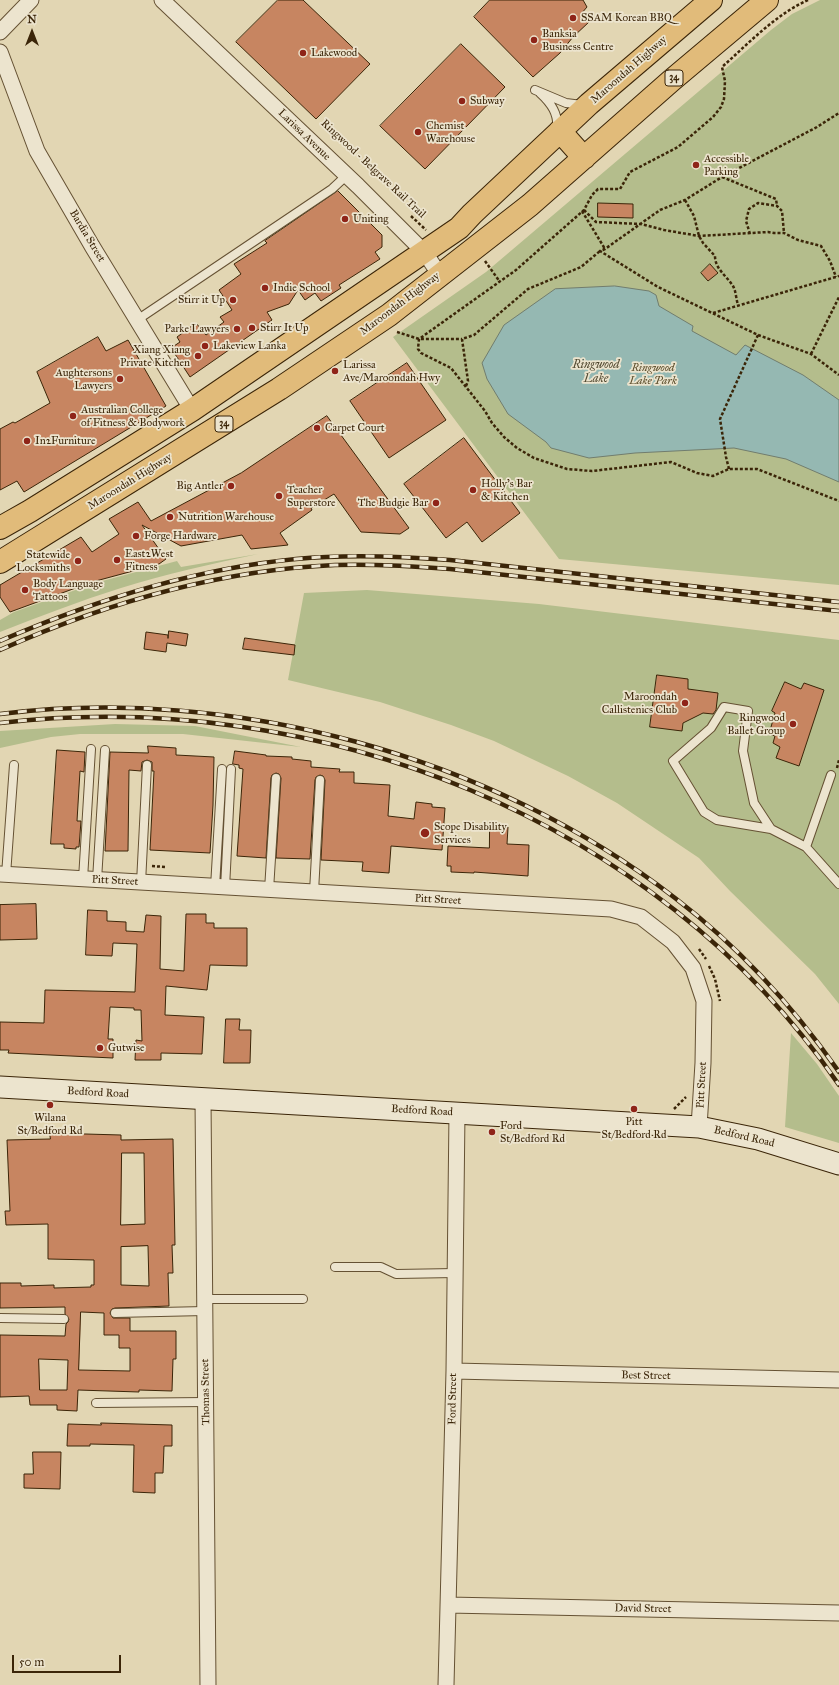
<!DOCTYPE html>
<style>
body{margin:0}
#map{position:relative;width:839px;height:1685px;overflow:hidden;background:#e2d6b3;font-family:"IM FELL Great Primer",serif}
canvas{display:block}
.north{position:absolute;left:12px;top:12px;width:40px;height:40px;-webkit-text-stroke:3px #ece4ce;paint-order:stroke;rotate:0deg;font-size:11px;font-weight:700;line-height:16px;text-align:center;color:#3b2508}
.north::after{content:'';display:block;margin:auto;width:14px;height:18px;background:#3b2508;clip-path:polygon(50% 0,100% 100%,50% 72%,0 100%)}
.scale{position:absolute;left:12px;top:1655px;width:109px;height:18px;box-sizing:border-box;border:2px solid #3b2508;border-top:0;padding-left:5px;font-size:12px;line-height:14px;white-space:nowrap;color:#3b2508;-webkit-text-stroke:3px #ece4ce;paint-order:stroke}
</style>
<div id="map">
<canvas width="839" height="1685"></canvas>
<div class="north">N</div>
<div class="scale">50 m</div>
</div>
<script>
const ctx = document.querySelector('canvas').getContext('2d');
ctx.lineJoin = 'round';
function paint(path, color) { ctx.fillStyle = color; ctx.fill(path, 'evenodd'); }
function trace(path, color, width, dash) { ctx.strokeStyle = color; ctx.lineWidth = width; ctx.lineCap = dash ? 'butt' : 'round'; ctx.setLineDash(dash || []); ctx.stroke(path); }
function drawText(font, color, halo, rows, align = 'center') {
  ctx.font = font + ' "IM FELL Great Primer",serif'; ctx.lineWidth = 3.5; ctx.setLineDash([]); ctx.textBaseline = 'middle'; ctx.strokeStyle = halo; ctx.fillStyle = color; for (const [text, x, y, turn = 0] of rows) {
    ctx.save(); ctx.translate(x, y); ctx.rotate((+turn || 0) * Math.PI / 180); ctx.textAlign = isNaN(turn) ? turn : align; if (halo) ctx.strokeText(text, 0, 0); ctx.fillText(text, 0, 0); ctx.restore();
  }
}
paint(new Path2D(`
 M820,0h19v585l-280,-26 -166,-222 93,-65 285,-242 21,-16z
 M258,554c-46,10 -93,20 -137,34 -41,13 -81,28 -121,44v-12l14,-8 81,-29 82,-22 4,6z
 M367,590l172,14 300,36v364l-24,-30 -85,-83 -31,-33 -82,-55 -49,-27 -74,-35 -43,-16 -71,-23 -92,-22 16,-87z
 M115,724l80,2 106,21 -118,-13h-103l-29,3 -51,11v-17z
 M791,1033l26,31 22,32v47l-54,-16z`), '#b4bd8c');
const water = new Path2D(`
 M615,286l34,5 7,4 3,11 34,20 -1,5 44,24 9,-10 58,30 36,25v82l-53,-23 -52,-11 -99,5 -46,5 -38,-10 -5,-6 -38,-28 -21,-35 -5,-16 22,-38 51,-36z`);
paint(water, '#95b8b2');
trace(water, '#717d6e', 1);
const building = new Path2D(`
 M278,0h25l67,64 -54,55 -80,-77z
 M490,0h93l4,7 -6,7 8,8 -16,15 -13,16 -27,24 -59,-60z
 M461,44l44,43 -80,82 -45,-43z
 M338,191l44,44v12l-7,5 5,7 -41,26 2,3 -20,13 -6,-8 -10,7 -7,-10 -9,14 -22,8 5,8 -82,57 -19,-29 9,-6 -3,-5 19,-14 10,12 18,-13 -4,-5 12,-7 -13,-20 22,-16 -7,-10 33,-21 -2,-2z
 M598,203l35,1v14l-35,-1z
 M710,264l8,9 -10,8 -7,-8z
 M98,337l8,14 22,-11 38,66 -142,86 -7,-11 -17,9v-61l13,-7 2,1 35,-20 -13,-31z
 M407,363l39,57 -57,38 -39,-57z
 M327,416l82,112 -9,6 -39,-2 -27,-38 -23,14 1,2 -32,23 8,12 -37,4 -9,-14 -61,11 -39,-21 24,34 -7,5 -67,18 -82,30 -10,-15v-12l81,-48 11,15 27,-18 -10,-15 29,-17 13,19 90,-48z
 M464,438l56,75 -38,29 -15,-20 -21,16 -42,-54z
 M169,631l19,3 -2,12 -19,-3 -1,9 -22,-3 2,-17 22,3v3z
 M245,638l50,7 -1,10 -51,-6z
 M657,675l31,4v10l30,4 -2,17 -3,4 -10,-1 -20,10 -1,8 -32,-4z
 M785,682l16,7 3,-6 20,7 -25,76 -23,-8 4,-11 -7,-4 2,-7 -6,-2 6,-21 -3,-2z
 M148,746l28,2v7l38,2 -1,48 -3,48 -60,-3 4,-79h-2v-9l-5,-2 -5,2 -1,9 -12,-1 -1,81h-23l5,-99 38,1z
 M57,750l28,2 -1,20 -4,-1 -3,50h4l-2,26h-3v2l-12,-1v-4h-13z
 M235,751l31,4v1l26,1v2l19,2v6l29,2 -1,3h15v11l36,2 -2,31 26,3 2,-17 16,2v3l13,1 -3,42 -51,-4 -2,27 -27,-2 1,-9 -42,-2 4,-80 -2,-4 -3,-1 -4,2 -1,3 -5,79 -34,-1 5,-80 -2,-4 -3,-1 -4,2 -1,3 -5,80 -29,-2 6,-87 -4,-1v-3l-6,-1z
 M490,826l18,1 -1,17 22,1 -1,31 -54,-4v1l-23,-1v-6h-4l1,-20 41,2z
 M36,904l1,35 -37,1v-35z
 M88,910l19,1v10l19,1v9l18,1 2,-17 15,1 -1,53 24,2 2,-57h20v9h8v5h33v38l-37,-1 -3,25 -41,-4 -1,29 39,2 -2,37 -41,-1v7h-26l1,-20 6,1 -1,-31h-7v-2l-24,-1 -2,32h5v19l-105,-5 1,-3h-9v-28l44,1 1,-33 90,2 2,-48 -24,-1 -1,13 -26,-1z
 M226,1019h14l-1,11h12l-1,33h-26z
 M50,1133l71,2v5l52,-1 2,106h-3l1,28h-5l1,33 -54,2 -3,1 -2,4 3,5h17v13h46v28h-3l-1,32 -33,-1v2l-61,-2 -1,21 -20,-1v-5h-27l-1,-9 -29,1v-62l65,1 1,-12 2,-2 1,-3 -4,-5v-7l-65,1v-25h21v3l33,-1v3l37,-1v-2h3v-25l-46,-1v-35l-42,1 -1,-14h5l-3,-71 43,-1zM122,1153h22l1,71 -24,1zM148,1246l1,40 -28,-1v-38zM81,1312l23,1v22h15v13h11v23l-51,-1zM39,1359l29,1 -1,30h-27z
 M101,1423l71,2v21h-8l-1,27h-8v20l-22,-1 1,-47 -44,-1v2h-23l1,-22 33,1z
 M33,1452h28l-1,37 -36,-1v-14h9z`);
paint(building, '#c78561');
trace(building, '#3b2508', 1);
const lane = new Path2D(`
 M535,90l31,13 16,2
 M540,93c11,10 19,21 17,37
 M137,320l195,-131 15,-14
 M831,775l-25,72 33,37
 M771,829l-17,-26 -11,-52 5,-40 -24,-4 -13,21 -38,33 31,51 13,8 54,9 35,18
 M6,875l8,-110
 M83,879l8,-130
 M97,880l8,-130
 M141,883l6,-118
 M215,887l7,-118
 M225,888l6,-119
 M269,890l7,-112
 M314,892l6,-112
 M335,1267h46l15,7 59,-1
 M205,1299h98
 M115,1313l90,-2
 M0,1318l64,1
 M96,1403l110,-1`);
const street = new Path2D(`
 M162,0l196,186 67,67 15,22
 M0,32l31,-32
 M0,52l37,99 55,95 100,164
 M0,874l611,35 30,8 32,25 20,26 11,33 -1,62 -4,64
 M203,1099l5,586
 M454,1371l385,9
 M448,1605l391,8
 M446,1685l8,-314 3,-258`);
const secondary = new Path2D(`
 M0,1087l699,40 59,12 81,25`);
const highway = new Path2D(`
 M560,131l24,27
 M0,528l30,-17 162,-101 267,-182 13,-14 117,-110 122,-104
 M0,562l279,-173 110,-74 141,-110 142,-125 95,-80`);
trace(lane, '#655133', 10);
trace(street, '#655133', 17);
trace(secondary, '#3b2508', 23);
trace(highway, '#3b2508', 24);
trace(new Path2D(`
 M808,0c-33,15 -59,43 -86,67l3,14 -1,18 -3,8 -8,10 -35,30 -48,25 -10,17h-22l-6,6 -8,15 -68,60 -97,69 -1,10 3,4 30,15 34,43 7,12 12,14 13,11 17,10 33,11 25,2 79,-9 26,11 16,3 16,-7h28l82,32
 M722,177l54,22 1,7
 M685,200l9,16 5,20 4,7 12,13c0,13 11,19 18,30 3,5 3,13 5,19
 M584,210l12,12 45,2 23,6 35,6 69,-4 6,1h10l14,7 23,6 9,15 6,16
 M582,211l23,38
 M411,216l15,14
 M750,234l-4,-13 3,-12 9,-6 19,3 5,5 2,22
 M485,261l15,21
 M713,313l126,-37
 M397,332l22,7h43
 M758,335l53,19 28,21
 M811,354l28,-57
 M466,386l2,-5 -6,-42 12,-4 54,-46 53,-22 19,-16
 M729,469l-3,-12 -6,-38 38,-84 -100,-48 -58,-36 5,-2 55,-39 25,-10 37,-23 95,-50 22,-14
 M837,768l2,-8
 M152,866l13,1
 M699,949l7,10
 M709,966l6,13 5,22
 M674,1109l12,-12`), '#3b2508', 2.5, [3, 2]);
trace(lane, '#ece4ce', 8);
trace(street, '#ece4ce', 15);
trace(secondary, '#ece4ce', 21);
trace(highway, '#e1bb7a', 22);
const rail = new Path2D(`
 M0,641c95,-41 193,-72 296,-82 51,-5 103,-3 154,1l389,42
 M0,650c106,-47 219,-80 335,-85 39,-1 77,1 115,4l389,42
 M0,714c232,-29 490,41 675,184 64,49 118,108 164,174
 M0,723c318,-37 656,95 839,362`);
trace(rail, '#3b2508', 4.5);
trace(rail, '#ece4ce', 3, [9]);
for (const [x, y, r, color] of [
 [573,18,4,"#8f2418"],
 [534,40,4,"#8f2418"],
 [303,53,4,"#8f2418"],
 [462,101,4,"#8f2418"],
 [418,132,4,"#8f2418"],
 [696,165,4,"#8f2418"],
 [345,219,4,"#8f2418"],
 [265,288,4,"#8f2418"],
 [233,300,4,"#8f2418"],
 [252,328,4,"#8f2418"],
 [237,329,4,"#8f2418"],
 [205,346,4,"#8f2418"],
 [198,356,4,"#8f2418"],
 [335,371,4,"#8f2418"],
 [120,379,4,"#8f2418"],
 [73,416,4,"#8f2418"],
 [317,428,4,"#8f2418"],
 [27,441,4,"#8f2418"],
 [231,486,4,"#8f2418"],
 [473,490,4,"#8f2418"],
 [279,496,4,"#8f2418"],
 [436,503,4,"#8f2418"],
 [170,517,4,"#8f2418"],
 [136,536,4,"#8f2418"],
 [117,560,4,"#8f2418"],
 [78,561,4,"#8f2418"],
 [25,590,4,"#8f2418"],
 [685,703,4,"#8f2418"],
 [793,724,4,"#8f2418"],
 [425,833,5,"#8f2418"],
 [100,1048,4,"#8f2418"],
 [50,1105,4,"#8f2418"],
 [634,1109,4,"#8f2418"],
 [492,1132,4,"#8f2418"]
]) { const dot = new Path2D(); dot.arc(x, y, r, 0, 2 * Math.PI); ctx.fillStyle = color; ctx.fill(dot); trace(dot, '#ece4ce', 1.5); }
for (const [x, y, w] of [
 [674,78,18],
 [224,424,18]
]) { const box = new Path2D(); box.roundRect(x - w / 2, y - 8, w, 16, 3); ctx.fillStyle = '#ece4ce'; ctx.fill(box); trace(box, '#3b2508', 1); }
drawText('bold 10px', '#3b2508', null, [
 ["34",674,78],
 ["34",224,424]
]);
drawText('11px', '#3b2508', '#ece4ce', [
 ["SSAM Korean BBQ",581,18],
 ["Banksia",542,34],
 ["Business Centre",542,47],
 ["Lakewood",311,53],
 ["Subway",470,101],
 ["Chemist",426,126],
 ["Warehouse",426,139],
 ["Accessible",704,159],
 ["Parking",704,172],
 ["Uniting",353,219],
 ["Indie School",273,288],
 ["Stirr it Up",225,300,"right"],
 ["Stirr It Up",260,328],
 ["Parke Lawyers",229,329,"right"],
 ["Lakeview Lanka",213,346],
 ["Xiang Xiang",190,350,"right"],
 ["Private Kitchen",190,363,"right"],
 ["Larissa",343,365],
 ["Ave/Maroondah Hwy",343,378],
 ["Aughtersons",112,373,"right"],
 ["Lawyers",112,386,"right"],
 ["Australian College",81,410],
 ["of Fitness & Bodywork",81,423],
 ["Carpet Court",325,428],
 ["In2Furniture",35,441],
 ["Holly's Bar",481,484],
 ["& Kitchen",481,497],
 ["Big Antler",223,486,"right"],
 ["Teacher",287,490],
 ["Superstore",287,503],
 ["The Budgie Bar",428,503,"right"],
 ["Nutrition Warehouse",178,517],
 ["Forge Hardware",144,536],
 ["East2West",125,554],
 ["Fitness",125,567],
 ["Statewide",70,555,"right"],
 ["Locksmiths",70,568,"right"],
 ["Body Language",33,584],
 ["Tattoos",33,597],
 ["Maroondah",677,697,"right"],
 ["Callistenics Club",677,710,"right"],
 ["Ringwood",785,718,"right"],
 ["Ballet Group",785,731,"right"],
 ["Scope Disability",434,827],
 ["Services",434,840],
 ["Gutwise",108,1048],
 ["Wilana",50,1118,"center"],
 ["St/Bedford Rd",50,1131,"center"],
 ["Pitt",634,1122,"center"],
 ["St/Bedford Rd",634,1135,"center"],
 ["Ford",500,1126],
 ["St/Bedford Rd",500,1139]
], 'left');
drawText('11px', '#3b2508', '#ece4ce', [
 ["Maroondah Highway",629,70,-41],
 ["Larissa Avenue",304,135,44],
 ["Ringwood - Belgrave Rail Trail",373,169,43],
 ["Bardia Street",87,236,59],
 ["Maroondah Highway",400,304,-37],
 ["Maroondah Highway",130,482,-32],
 ["Pitt Street",115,881,3],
 ["Pitt Street",438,900,3],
 ["Pitt Street",702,1085,-87],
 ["Bedford Road",98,1093,3],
 ["Bedford Road",422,1111,3],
 ["Bedford Road",744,1137,13],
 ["Best Street",646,1376,1],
 ["Thomas Street",206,1392,-91],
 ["Ford Street",453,1399,-89],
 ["David Street",643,1609,1]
]);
drawText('italic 11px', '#594b29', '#ece4ce', [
 ["Ringwood",653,368],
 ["Lake Park",653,381]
]);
drawText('italic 12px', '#524a32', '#ece4ce', [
 ["Ringwood",596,365],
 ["Lake",596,379]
]);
</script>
